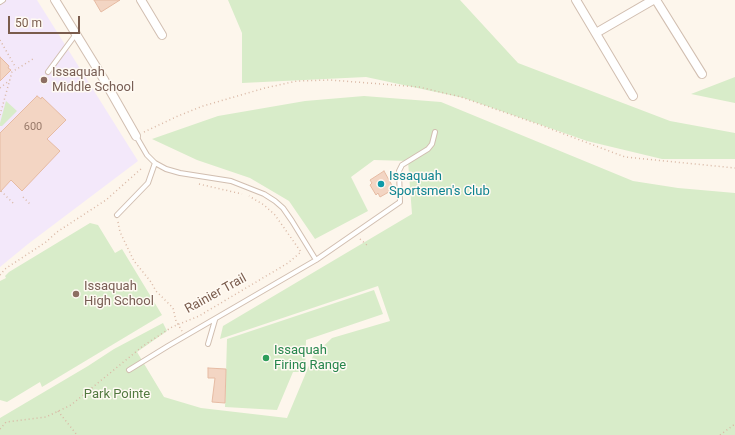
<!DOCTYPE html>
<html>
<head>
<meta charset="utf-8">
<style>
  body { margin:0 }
  #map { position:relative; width:735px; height:435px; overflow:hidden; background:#fdf6ec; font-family:Roboto,sans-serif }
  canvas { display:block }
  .scale { position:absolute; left:8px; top:16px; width:72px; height:18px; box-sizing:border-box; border:2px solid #7a5c4d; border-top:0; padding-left:5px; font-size:12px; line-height:14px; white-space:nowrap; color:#7a5c4d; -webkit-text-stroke:3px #fffaf3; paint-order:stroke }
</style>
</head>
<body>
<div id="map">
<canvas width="735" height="435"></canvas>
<div class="scale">50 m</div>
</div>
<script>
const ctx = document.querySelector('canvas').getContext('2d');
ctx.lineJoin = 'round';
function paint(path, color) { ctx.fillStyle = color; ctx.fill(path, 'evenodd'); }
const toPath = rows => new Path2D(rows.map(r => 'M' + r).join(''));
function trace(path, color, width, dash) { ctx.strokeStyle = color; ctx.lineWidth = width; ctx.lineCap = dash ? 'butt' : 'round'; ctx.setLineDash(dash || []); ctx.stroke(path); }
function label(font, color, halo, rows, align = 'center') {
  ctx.font = font + ' Roboto,sans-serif'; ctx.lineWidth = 3; ctx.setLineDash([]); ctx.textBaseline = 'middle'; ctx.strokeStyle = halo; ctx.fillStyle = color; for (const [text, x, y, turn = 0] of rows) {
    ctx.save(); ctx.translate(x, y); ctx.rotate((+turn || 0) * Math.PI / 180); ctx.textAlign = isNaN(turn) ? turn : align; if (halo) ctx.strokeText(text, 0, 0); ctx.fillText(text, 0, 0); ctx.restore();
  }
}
const education = toPath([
  [0,0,37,0,138,161,28,244,0,267]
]);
const green = toPath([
  [228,0,460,0,518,63,670,121,735,133,735,159,662,159,587,141,464,98,366,77,242,83,242,33],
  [735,77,735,103,691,94],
  [364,96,441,102,633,181,678,188,735,193,735,435,0,435,0,418,88,366,114,349,163,323,167,331,137,352,164,397,201,408,287,418,313,356,332,338,390,321,378,286,220,339,223,326,412,214,408,161,374,160,351,177,368,211,315,239,289,201,250,178,197,160,152,139,218,116,305,101],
  [6,101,17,111,2,126,0,126,0,123],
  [90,223,98,225,115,253,122,249,162,315,42,387,40,382,7,402,0,400,0,281,6,278,5,276,9,272],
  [374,290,383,314,306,340,305,372,293,372,277,410,225,407,227,339]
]);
const building = toPath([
  [94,0,120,0,101,12,94,0],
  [0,57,9,66,8,68,11,70,0,81,0,57],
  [37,96,41,99,42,97,66,120,47,139,60,151,22,191,11,180,0,192,0,133,37,96],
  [384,171,394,189,380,197,378,193,376,195,370,185,372,183,370,180,384,171],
  [208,368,226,369,225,403,212,402,215,378,208,378,208,368]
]);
const path = toPath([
  [0,40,16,68],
  [0,88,10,80],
  [0,115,12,72,33,59],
  [144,132,178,116,203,106,265,88,297,81,330,80,419,87,461,97,535,123,625,157,735,168],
  [199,184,242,194],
  [1,191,14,204],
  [23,197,30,204],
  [118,222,120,232,134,261,151,282,156,291,173,308,176,321,182,331],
  [360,239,368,246],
  [0,275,5,269,46,242,57,232,106,200,142,168],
  [58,411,77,435],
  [0,429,6,422,46,417,71,405,143,346,172,327,199,316,288,263,301,252,275,215,264,205,249,196],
  [720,435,735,424]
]);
const lane = toPath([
  [0,2,3,0],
  [48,72,76,34],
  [136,136,147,155,155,163,166,169,180,173,231,181,264,194,275,201,283,208,292,221,316,260],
  [117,215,148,183,155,163],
  [208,344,215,320],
  [129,370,168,346,316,260,400,202,399,171,402,165,428,149,432,144,435,132]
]);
const street = toPath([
  [55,0,103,78,136,136],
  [141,0,162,35],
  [576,0,633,96],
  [656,0,702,74],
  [596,33,653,0]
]);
const markers = [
  [44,80,4,"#8d6e63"],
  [381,184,4,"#0f9aa8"],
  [76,294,4,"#8d6e63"],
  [266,358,4,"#2e9e5b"]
];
const numberNames = [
  ["600",33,127]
];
const educationNames = [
  ["Issaquah",52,73],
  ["Middle School",52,88],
  ["Issaquah",84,287],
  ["High School",84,302]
];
const cultureNames = [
  ["Issaquah",389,177],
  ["Sportsmen's Club",389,192]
];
const streetNames = [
  ["Rainier Trail",216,294,-29]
];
const leisureNames = [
  ["Issaquah",274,351],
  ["Firing Range",274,366]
];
const parkNames = [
  ["Park Pointe",117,395]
];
paint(education, '#f3e8fa');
paint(green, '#d8ecc9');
paint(building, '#f3d5c3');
trace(building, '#e6bba3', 1);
trace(lane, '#d1beb0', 6);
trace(street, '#d1beb0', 10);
trace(path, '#d9b8a5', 1.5, [1, 3]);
trace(lane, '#fff', 4);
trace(street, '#fff', 8);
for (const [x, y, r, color] of markers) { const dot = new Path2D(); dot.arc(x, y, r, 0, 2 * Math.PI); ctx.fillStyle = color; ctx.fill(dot); trace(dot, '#fffaf3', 1.5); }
label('11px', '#987a6a', null, numberNames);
label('13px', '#785e54', '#fffaf3', educationNames, 'left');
label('13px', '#0d838f', '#fffaf3', cultureNames, 'left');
label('13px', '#7a5c4d', '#fffaf3', streetNames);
label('13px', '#27864d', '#fffaf3', leisureNames, 'left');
label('13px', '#537a41', '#fffaf3', parkNames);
</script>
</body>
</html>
